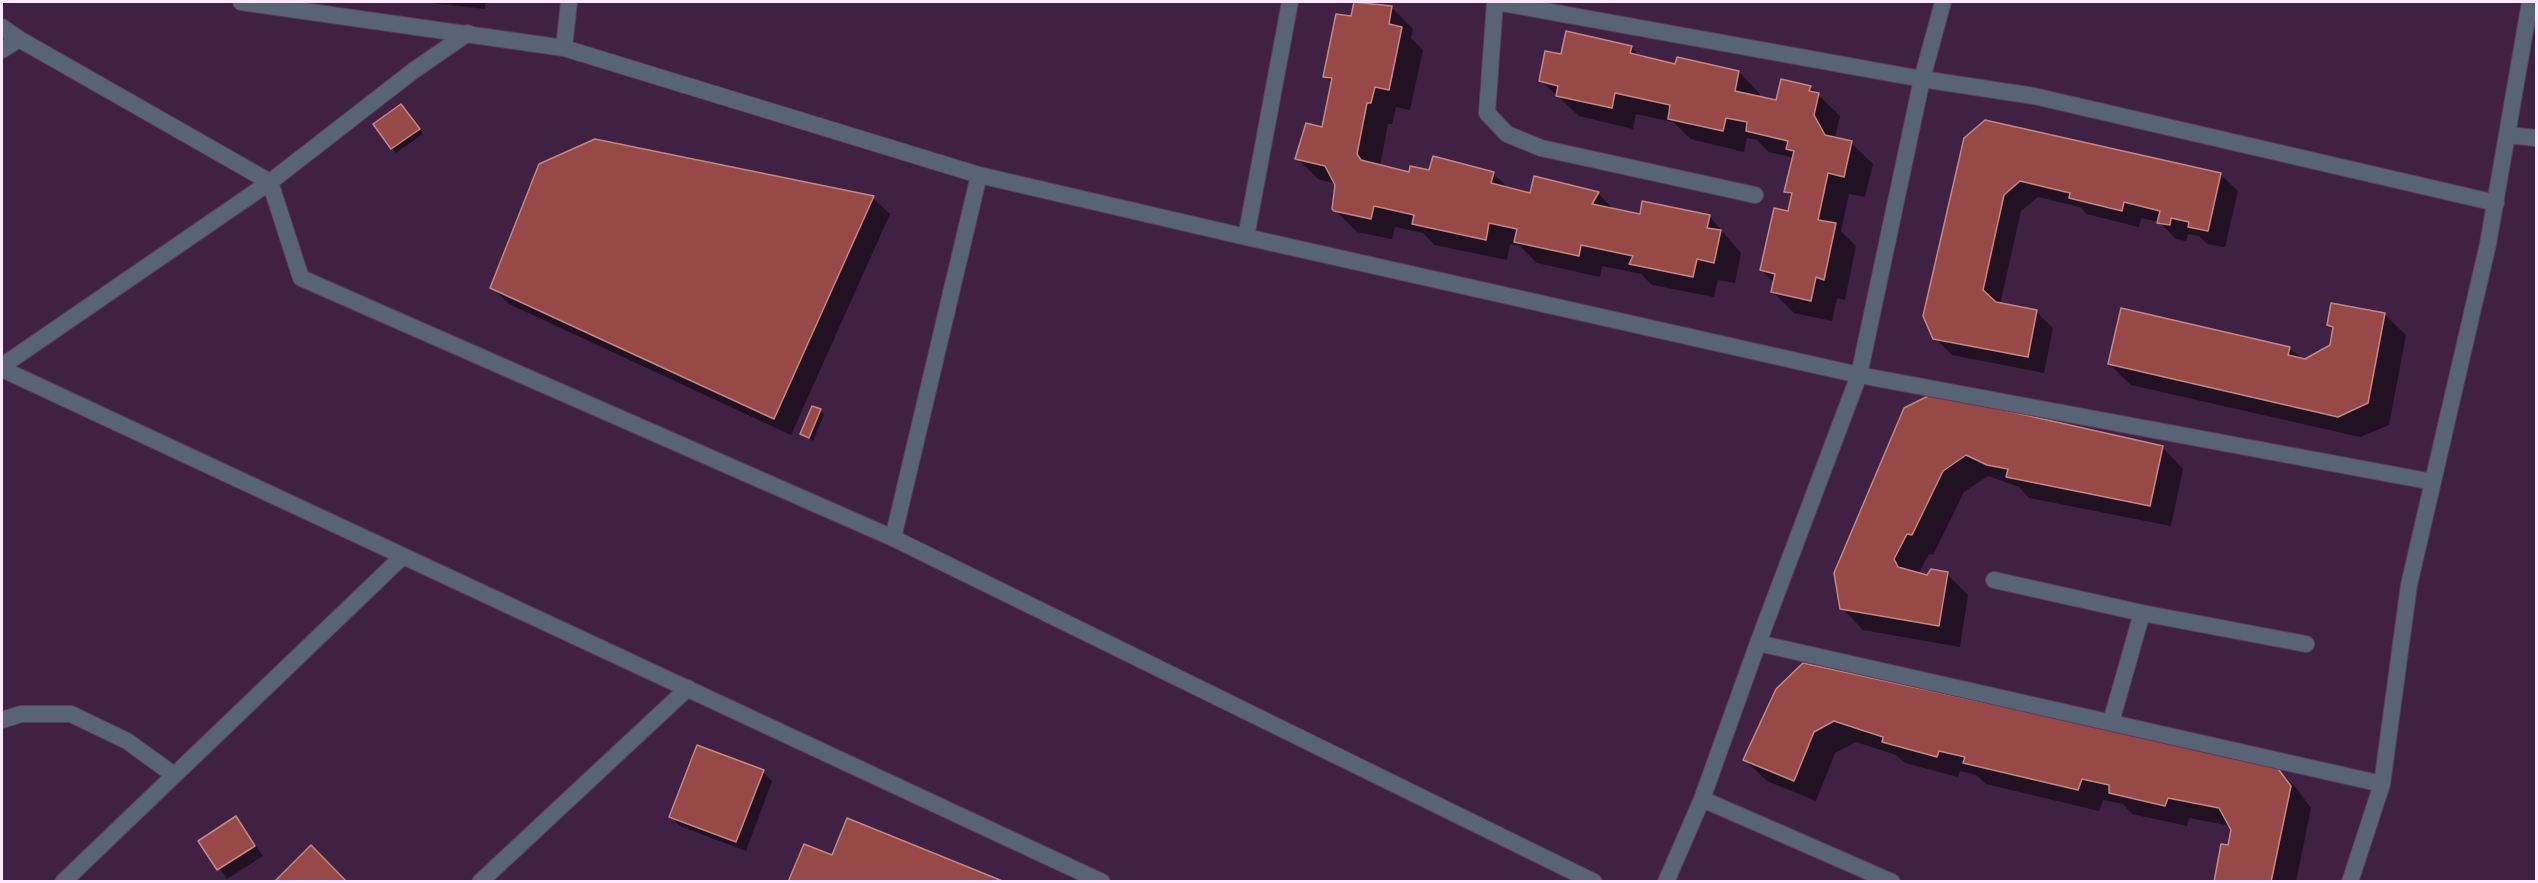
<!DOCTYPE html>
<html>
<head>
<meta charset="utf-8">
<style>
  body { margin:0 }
  #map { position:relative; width:2538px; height:883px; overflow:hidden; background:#402043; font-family:"Public Sans",sans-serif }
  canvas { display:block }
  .frame { position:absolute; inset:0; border:3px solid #fce8fe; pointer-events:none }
</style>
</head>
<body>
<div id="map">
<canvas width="2538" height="883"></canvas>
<div class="frame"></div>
</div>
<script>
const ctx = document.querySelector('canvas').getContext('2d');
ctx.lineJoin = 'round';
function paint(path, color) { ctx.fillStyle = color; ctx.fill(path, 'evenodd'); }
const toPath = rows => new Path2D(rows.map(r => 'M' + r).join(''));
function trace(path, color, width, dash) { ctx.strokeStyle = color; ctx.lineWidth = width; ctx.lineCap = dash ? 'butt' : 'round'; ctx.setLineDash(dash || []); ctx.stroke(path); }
const shadow = toPath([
  [425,2,486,2,485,9],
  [1355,2,1392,8,1413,29,1411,38,1423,50,1410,110,1396,107,1392,124,1388,124,1380,166,1410,174,1493,173,1510,190,1531,195,1598,193,1615,211,1641,216,1709,216,1741,253,1735,283,1718,280,1714,297,1652,285,1641,274,1602,266,1600,277,1537,263,1520,246,1510,244,1507,260,1435,245,1423,233,1395,227,1392,239,1357,232,1333,208,1337,184,1318,179,1297,158,1323,128,1332,84,1325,76,1352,18],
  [2536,23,2536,44,2534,39],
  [1631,47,1641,57,1677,66,1678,59,1739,72,1760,94,1759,98,1777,102,1810,87,1840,116,1835,138,1851,143,1873,164,1865,197,1849,194,1841,231,1856,246,1845,300,1837,298,1832,321,1794,313,1773,292,1774,283,1762,270,1789,213,1792,197,1786,191,1794,158,1769,152,1757,140,1747,138,1744,152,1691,139,1673,122,1636,114,1633,129,1579,116,1540,80,1562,56],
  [406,110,423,134,396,153,375,124],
  [1986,122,2221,175,2238,191,2225,247,2207,244,2199,236,2188,234,2186,241,2176,239,2159,222,2141,218,2139,227,2087,214,2080,207,2038,197,2021,211,2000,305,2036,312,2053,328,2044,373,1952,355,1935,338],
  [873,198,890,214,791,435,509,304,492,287],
  [2384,314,2406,335,2389,425,2360,437,2131,385,2109,364,2289,348,2305,361,2332,346,2334,330,2329,324],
  [1905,409,2162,447,2183,469,2171,526,2029,498,2019,487,1988,476,1964,492,1933,555,1929,554,1918,574,1928,576,1947,574,1968,595,1960,647,1863,630,1842,608],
  [820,410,824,415,813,441,802,433],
  [1777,690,2276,767,2297,789,2311,808,2296,882,2215,882,2229,846,2233,830,2231,826,2189,818,2187,826,2132,814,2123,804,2103,800,2099,811,1986,784,1976,775,1960,771,1958,777,1905,763,1896,755,1856,742,1835,753,1816,801,1767,781,1745,760],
  [763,772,772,781,746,851,680,826,671,817],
  [236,818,263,856,227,879,200,841]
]);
const building = toPath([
  [1354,2,1392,6,1389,24,1402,27,1389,90,1375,87,1371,103,1367,103,1357,154,1361,160,1409,172,1410,166,1429,170,1433,156,1494,172,1491,183,1530,193,1534,176,1599,192,1592,204,1640,214,1642,201,1710,215,1707,228,1721,230,1714,263,1697,259,1693,277,1629,264,1633,256,1581,245,1579,256,1514,242,1517,229,1489,223,1486,240,1412,224,1414,215,1374,206,1371,219,1334,211,1332,209,1335,185,1325,166,1295,159,1306,123,1322,127,1332,78,1323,77,1336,14,1351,16,1354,2],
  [1566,31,1632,46,1630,53,1675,64,1677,57,1739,71,1735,91,1776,100,1781,79,1811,86,1809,91,1819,93,1814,115,1825,135,1852,141,1844,177,1828,173,1818,220,1836,223,1824,280,1816,277,1811,301,1771,292,1775,274,1760,270,1774,208,1788,211,1792,193,1784,192,1794,151,1786,149,1788,141,1746,131,1747,122,1726,118,1723,131,1668,119,1670,105,1615,93,1612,108,1556,96,1558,86,1539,81,1545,51,1561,54,1566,31],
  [401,104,420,129,391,149,373,124,401,104],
  [1985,120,2221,173,2208,231,2188,227,2189,222,2171,218,2170,225,2157,223,2160,211,2124,202,2122,211,2069,198,2070,193,2020,181,2004,195,1983,290,1996,302,2037,310,2028,357,1933,339,1923,316,1964,138,1985,120],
  [595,139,874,196,774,419,490,288,539,164,595,139],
  [2331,303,2385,313,2368,403,2338,417,2108,364,2121,308,2290,347,2288,355,2305,359,2330,345,2333,327,2327,325,2331,303],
  [1932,394,2163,446,2150,506,2006,477,2008,469,1987,465,1966,455,1943,471,1912,535,1907,534,1894,559,1898,567,1927,575,1931,569,1948,572,1939,626,1840,609,1834,573,1904,408,1932,394],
  [812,406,821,409,809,438,800,434,812,406],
  [1803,663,2276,766,2291,786,2271,882,2214,882,2221,844,2228,845,2231,830,2219,808,2168,798,2165,806,2109,793,2109,785,2082,779,2078,790,1963,763,1965,757,1939,751,1937,757,1882,742,1883,737,1834,721,1814,732,1794,781,1743,760,1776,689,1803,663],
  [697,745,764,770,736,842,669,817,697,745],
  [236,816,255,846,217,870,198,841,236,816],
  [847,818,1005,882,788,882,804,844,832,855,847,818],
  [311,845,347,882,278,882,276,880,311,845]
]);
const service = toPath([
  [1495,2,1487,113,1507,134,1541,148,1755,195],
  [1994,580,2142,613,2111,722],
  [2142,613,2306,644]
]);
const minor = toPath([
  [241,2,564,48,979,175,1246,237,1859,375,2433,482],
  [1496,2,1922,79,2034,96,2496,203],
  [2,27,19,39,2,50],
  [19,39,270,182,301,278,893,538,1594,882],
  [564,48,569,2],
  [2508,135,2536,138],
  [1246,237,1290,2],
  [2,366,270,182,413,71,468,33],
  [2,369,1102,882],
  [893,538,979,175],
  [1758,643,2382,784],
  [2,720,21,714,71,714,127,741,174,775],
  [1702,799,1892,882],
  [63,882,403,556],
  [480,882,688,688],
  [1666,882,1702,799,1758,643,1859,375,1922,79,1943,2],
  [2350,882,2382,784,2409,585,2488,244,2530,2]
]);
paint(shadow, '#0007');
paint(building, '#964947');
trace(building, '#c38885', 1.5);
trace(service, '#5a3c5d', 18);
trace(minor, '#5a3c5d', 18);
trace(service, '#596376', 16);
trace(minor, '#596376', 16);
</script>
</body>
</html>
